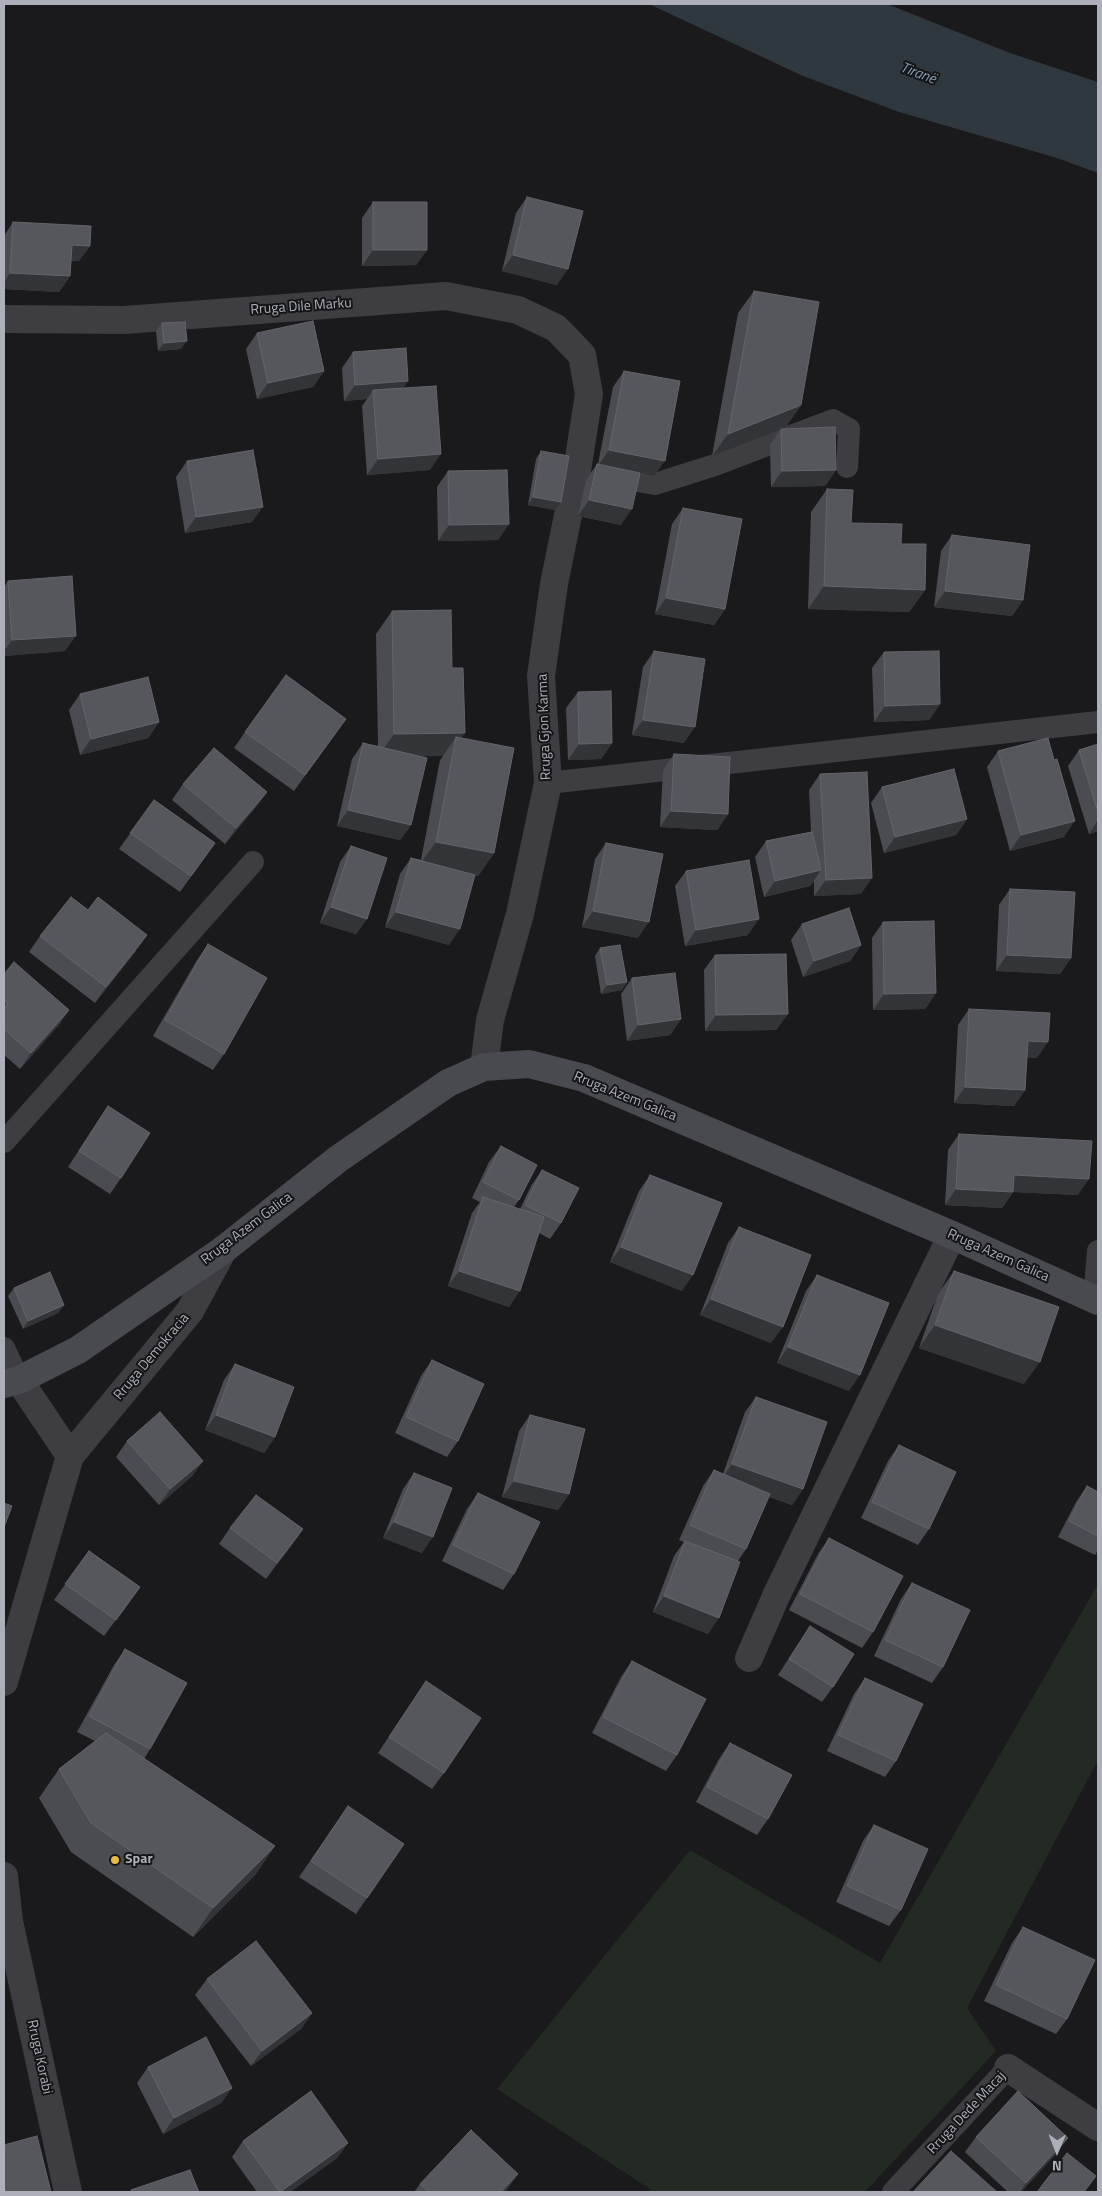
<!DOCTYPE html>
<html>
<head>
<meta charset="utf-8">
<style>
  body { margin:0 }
  #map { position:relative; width:1102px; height:2196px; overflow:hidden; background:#1a1a1c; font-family:"Titillium Web",sans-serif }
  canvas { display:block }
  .frame { position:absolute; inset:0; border:5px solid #adb0ba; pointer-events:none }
  .north { position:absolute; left:1032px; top:2126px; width:50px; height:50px; -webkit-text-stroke:4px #151517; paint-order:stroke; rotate:181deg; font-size:14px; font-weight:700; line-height:20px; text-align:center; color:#adb0ba }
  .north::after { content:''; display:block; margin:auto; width:18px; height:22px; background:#adb0ba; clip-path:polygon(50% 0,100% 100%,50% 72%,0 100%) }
</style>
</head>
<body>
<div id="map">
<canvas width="1102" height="2196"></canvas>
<div class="frame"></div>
<div class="north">N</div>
</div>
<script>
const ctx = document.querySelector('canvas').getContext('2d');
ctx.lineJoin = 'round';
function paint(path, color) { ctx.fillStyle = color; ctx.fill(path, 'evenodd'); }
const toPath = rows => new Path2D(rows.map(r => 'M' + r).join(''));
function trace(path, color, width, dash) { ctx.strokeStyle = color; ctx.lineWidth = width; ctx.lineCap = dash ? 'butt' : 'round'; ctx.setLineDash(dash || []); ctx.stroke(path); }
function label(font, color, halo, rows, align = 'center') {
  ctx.font = font + ' "Titillium Web",sans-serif'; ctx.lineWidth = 4; ctx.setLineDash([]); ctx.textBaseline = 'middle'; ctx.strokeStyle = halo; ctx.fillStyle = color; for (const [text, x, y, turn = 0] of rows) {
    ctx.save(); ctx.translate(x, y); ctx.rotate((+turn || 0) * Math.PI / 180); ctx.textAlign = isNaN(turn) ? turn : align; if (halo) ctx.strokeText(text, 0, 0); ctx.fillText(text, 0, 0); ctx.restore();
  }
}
const green = toPath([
  [1098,1584,1098,1760,967,2008,996,2051,865,2192,648,2192,650,2189,497,2089,690,1850,880,1963]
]);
const water = toPath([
  [649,4,887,4,1010,53,1098,82,1098,173,1057,158,899,112,803,76]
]);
const service = toPath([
  [607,476,655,484,715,465,833,420,849,429,847,467],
  [548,783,1098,722],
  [4,1142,253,862],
  [1094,1300,1098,1251],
  [4,1348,19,1380],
  [893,2192,1008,2068]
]);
const minor = toPath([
  [4,319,124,320,446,296,518,310,556,328,582,355,589,394,577,471,554,584,541,676,548,783,520,914,490,1020,484,1067],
  [749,1658,777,1594,952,1235],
  [1008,2068,1098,2127]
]);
const tertiary = toPath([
  [70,1456,190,1311,223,1250],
  [4,1682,70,1456,19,1380],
  [4,1876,9,1921,68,2192]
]);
const secondary = toPath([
  [4,1384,19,1380,78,1350,223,1250,338,1159,448,1083,484,1067,529,1064,584,1078,952,1235,1098,1301]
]);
const wall = toPath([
  [527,197,557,285,502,271,516,213],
  [373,202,427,250,416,265,362,266,362,218],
  [13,222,90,246,79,261,71,261,70,276,59,292,4,289,4,236],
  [754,291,801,405,785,428,783,429,836,470,825,486,771,487,770,445,780,430,712,456,738,313],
  [162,323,181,349,158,351,156,331],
  [257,333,324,371,313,387,257,399,246,349],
  [353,352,408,381,403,388,430,470,367,475,362,406,367,399,344,401,342,368],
  [624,371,654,476,639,474,621,525,578,516,586,480,597,464,598,464,613,387],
  [541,451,561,502,555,510,528,505,536,459],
  [187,461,252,522,185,533,176,477],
  [448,471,509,524,498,540,438,541,437,487],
  [827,489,851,523,925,590,909,612,808,609,811,512],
  [683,508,725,609,714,625,655,614,672,524],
  [952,535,1023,600,1012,616,934,607,941,551],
  [8,581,65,651,4,656,4,587],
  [392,611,452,668,461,738,494,853,478,876,475,875,449,945,385,927,400,874,411,858,421,860,440,760,443,756,422,756,411,825,400,840,337,826,352,759,363,743,378,746,376,634],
  [654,651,684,743,632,735,643,667],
  [884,652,940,704,929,720,874,722,872,668],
  [578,692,612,743,601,759,568,760,566,708],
  [80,694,159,722,148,738,80,755,69,710],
  [346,719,294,791,234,748,245,732],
  [1098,744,1098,831,1089,834,1068,766,1079,750],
  [998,751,1064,837,1010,851,987,767],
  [674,754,728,814,717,830,660,827,663,770],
  [820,774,861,894,814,896,814,881,810,886,764,897,755,857,766,841,811,832,809,790],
  [183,784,267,792,256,807,225,844,172,800],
  [882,787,967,819,956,835,884,853,871,803],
  [154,800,215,843,180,892,119,849],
  [606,843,638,938,582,927,595,859],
  [351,846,367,919,356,934,320,923,340,862],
  [686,871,748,935,685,946,675,886],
  [1010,889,1071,958,1060,974,996,971,999,905],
  [883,922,936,993,925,1009,873,1010,872,938],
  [802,924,861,945,850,961,803,977,791,940],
  [40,936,136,951,95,1003,29,952],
  [208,944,224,1054,213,1070,153,1036,197,960],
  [600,948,627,982,622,990,601,994,595,956],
  [715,955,788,1014,776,1030,705,1031,704,970],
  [4,974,69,1010,58,1026,20,1069,4,1055],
  [632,978,681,1019,670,1035,627,1041,621,994],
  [969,1009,1037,1058,1027,1057,1025,1090,1014,1106,954,1103,958,1025],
  [108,1106,121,1178,110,1194,68,1167],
  [959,1134,1078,1195,1013,1192,1002,1208,945,1205,948,1150],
  [501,1146,519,1200,514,1207,520,1209,531,1186,542,1170,561,1223,550,1239,539,1233,509,1307,448,1286,472,1213,480,1202,472,1198,489,1162],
  [650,1175,682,1291,610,1262,639,1191],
  [739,1227,771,1343,700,1315,728,1243],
  [954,1271,1024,1384,919,1348,938,1294],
  [817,1275,849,1391,777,1363,806,1291],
  [14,1288,64,1305,58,1313,23,1329,8,1296],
  [432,1360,458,1441,447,1457,395,1433,421,1376],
  [235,1364,275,1437,264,1453,205,1430,224,1380],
  [756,1397,803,1489,792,1505,769,1497,746,1549,738,1561,708,1634,653,1612,674,1556,684,1542,679,1540,703,1486,714,1470,723,1474,745,1412],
  [530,1415,569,1494,558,1510,502,1497,519,1431],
  [127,1441,203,1461,192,1476,159,1505,116,1457],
  [899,1445,929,1529,918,1545,861,1518,888,1461],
  [414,1473,422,1553,383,1538,403,1489],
  [1087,1486,1098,1492,1098,1550,1095,1555,1058,1537,1076,1502],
  [478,1493,514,1574,503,1590,442,1561,467,1509],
  [230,1528,303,1529,266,1579,219,1544],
  [829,1538,873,1632,862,1648,789,1610,818,1554],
  [89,1551,140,1587,104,1636,54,1600],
  [912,1583,943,1667,932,1683,874,1656,901,1599],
  [810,1626,833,1687,822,1702,778,1675],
  [125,1649,150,1749,144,1759,275,1846,255,1875,193,1937,71,1852,39,1798,59,1769,95,1741,77,1732,114,1665],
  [632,1661,677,1755,666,1771,592,1733,621,1677],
  [865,1678,896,1761,885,1777,827,1751,854,1694],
  [426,1681,444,1773,432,1789,378,1753],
  [730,1743,768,1819,757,1835,696,1802,719,1759],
  [348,1806,404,1844,356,1914,299,1877],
  [874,1825,901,1910,889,1926,836,1902,863,1841],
  [1023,1927,1067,2019,1056,2034,984,2001,1012,1943],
  [207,1979,312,2013,301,2029,251,2066,195,1995],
  [148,2067,232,2088,221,2103,163,2134,137,2083],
  [976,2137,1057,2153,1021,2192,1008,2192,965,2152],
  [243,2141,348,2143,337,2158,290,2192,257,2192,232,2157],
  [420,2184,507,2190,505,2192,414,2192]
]);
const shadedWall = toPath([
  [72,245,90,246,79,261,61,260],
  [373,250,427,250,416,265,362,266],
  [513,255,568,269,557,285,502,271],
  [10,273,70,276,59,292,4,289,4,282],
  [187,341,181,349,158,351,164,343],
  [324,371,313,387,257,399,268,383],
  [408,381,397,397,373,390,367,399,344,401,355,385],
  [801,405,785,428,712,456,728,434],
  [609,450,665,461,654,476,598,466],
  [441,454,430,470,367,475,378,459],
  [836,470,825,486,771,487,782,471],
  [533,497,561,502,555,510,528,505],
  [589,500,632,509,621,525,578,516],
  [263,507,252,522,185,533,196,517],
  [509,524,498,540,438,541,449,525],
  [824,586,925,590,909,612,808,609],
  [945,591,1023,600,1012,616,934,607],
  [666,598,725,609,714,625,655,614],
  [76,636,65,651,4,656,4,651,12,640],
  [940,704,929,720,874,722,885,706],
  [643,720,695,727,684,743,632,735],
  [159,722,148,738,80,755,91,739],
  [465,733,454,748,456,737,443,756,378,757,394,734],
  [612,743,601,759,568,760,579,744],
  [267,792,256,807,225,844,236,828],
  [348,810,411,825,400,840,337,826],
  [671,811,728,814,717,830,660,827],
  [967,819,956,835,884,853,895,837],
  [1098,820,1098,831,1089,834],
  [1075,821,1064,837,1010,851,1021,835],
  [436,842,494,853,478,876,420,864],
  [821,870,810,886,764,897,775,881],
  [872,878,861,894,814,896,826,880],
  [331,907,367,919,356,934,320,923],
  [593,911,649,922,638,938,582,927],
  [396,912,460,929,449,945,385,927],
  [759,919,748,935,685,946,696,930],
  [147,935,136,951,95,1003,106,987],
  [861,945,850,961,803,977,814,961],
  [1007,955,1071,958,1060,974,996,971],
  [627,982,622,990,601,994,607,985],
  [936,993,925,1009,873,1010,884,994],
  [69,1010,58,1026,20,1069,31,1053],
  [788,1014,776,1030,705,1031,716,1015],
  [681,1019,670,1035,627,1041,638,1025],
  [1028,1041,1048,1042,1037,1058,1016,1057],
  [965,1087,1025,1090,1014,1106,954,1103],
  [1014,1175,1089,1179,1078,1195,1013,1192,1002,1208,945,1205,956,1189],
  [621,1247,693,1275,682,1291,610,1262],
  [459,1271,520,1291,509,1307,448,1286],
  [711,1299,783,1327,771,1343,700,1315],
  [64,1305,58,1313,23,1329,28,1321],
  [935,1325,1040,1362,1024,1384,919,1348],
  [788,1347,860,1375,849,1391,777,1363],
  [216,1415,275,1437,264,1453,205,1430],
  [203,1461,192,1476,159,1505,170,1489],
  [732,1464,803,1489,792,1505,721,1480],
  [514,1481,569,1494,558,1510,502,1497],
  [394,1522,433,1537,422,1553,383,1538],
  [303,1529,292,1545,266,1579,277,1563],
  [664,1596,719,1618,708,1634,653,1612],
  [275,1846,255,1875,193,1937,213,1908],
  [312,2013,301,2029,251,2066,262,2051],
  [232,2088,221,2103,163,2134,174,2118],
  [1068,2138,1057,2153,1021,2192,1020,2192,1026,2183],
  [348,2143,337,2158,290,2192,280,2192],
  [518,2174,507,2190,505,2192,501,2192]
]);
const building = toPath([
  [527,197,583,211,568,269,513,255,527,197],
  [373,202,427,202,427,250,373,250,373,202],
  [13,222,91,226,90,246,72,245,70,276,10,273,13,222],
  [754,291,819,302,801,405,728,434,754,291],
  [313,321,324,371,268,383,257,333,313,321],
  [185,322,187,341,164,343,162,323,185,322],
  [406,348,408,381,355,385,353,352,406,348],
  [624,371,680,381,665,461,609,450,624,371],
  [436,386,441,454,378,459,373,390,436,386],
  [835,427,836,470,782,471,781,429,835,427],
  [253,450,263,507,196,517,187,461,253,450],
  [541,451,569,456,561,502,533,497,541,451],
  [597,464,640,473,632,509,589,500,597,464],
  [507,470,509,524,449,525,448,471,507,470],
  [827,489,853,490,851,523,902,524,901,544,926,544,925,590,824,586,827,489],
  [683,508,742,519,725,609,666,598,683,508],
  [952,535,1030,545,1023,600,945,591,952,535],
  [72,576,76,636,12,640,8,581,72,576],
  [451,610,452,668,463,668,465,733,394,734,392,611,451,610],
  [654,651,705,659,695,727,643,720,654,651],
  [939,651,940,704,885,706,884,652,939,651],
  [286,675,346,719,305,775,245,732,286,675],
  [148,677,159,722,91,739,80,694,148,677],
  [611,691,612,743,579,744,578,692,611,691],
  [456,737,514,748,494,853,436,842,456,737],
  [1048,738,1054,760,1057,759,1075,821,1021,835,998,751,1048,738],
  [363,743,427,758,411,825,348,810,363,743],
  [1098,744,1098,812,1079,750,1098,744],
  [214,748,267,792,236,828,183,784,214,748],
  [674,754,730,757,728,814,671,811,674,754],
  [954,769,967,819,895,837,882,787,954,769],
  [867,772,872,878,826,880,820,774,867,772],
  [154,800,215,843,191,876,130,833,154,800],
  [812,832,821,870,775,881,766,841,812,832],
  [606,843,663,854,649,922,593,911,606,843],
  [351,846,387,858,367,919,331,907,351,846],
  [411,858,475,875,460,929,396,912,411,858],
  [749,860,759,919,696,930,686,871,749,860],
  [1010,889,1075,892,1071,958,1007,955,1010,889],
  [71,897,88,910,98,897,147,935,106,987,40,936,71,897],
  [849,908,861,945,814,961,802,924,849,908],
  [934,921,936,993,884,994,883,922,934,921],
  [208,944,267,978,224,1054,165,1020,208,944],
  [620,945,627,982,607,985,600,948,620,945],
  [786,954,788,1014,716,1015,715,955,786,954],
  [14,962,69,1010,31,1053,4,1029,4,1009,8,1003,4,999,4,974,14,962],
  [675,973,681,1019,638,1025,632,978,675,973],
  [969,1009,1050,1013,1048,1042,1028,1041,1025,1090,965,1087,969,1009],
  [108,1106,150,1133,121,1178,79,1151,108,1106],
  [959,1134,1092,1141,1089,1179,1014,1175,1013,1192,956,1189,959,1134],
  [501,1146,537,1165,519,1200,483,1182,501,1146],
  [542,1170,579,1188,561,1223,525,1205,542,1170],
  [650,1175,722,1203,693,1275,621,1247,650,1175],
  [483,1197,544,1217,520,1291,459,1271,483,1197],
  [739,1227,811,1255,783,1327,711,1299,739,1227],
  [954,1271,1059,1307,1040,1362,935,1325,954,1271],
  [50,1272,64,1305,28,1321,14,1288,50,1272],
  [817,1275,889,1303,860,1375,788,1347,817,1275],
  [432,1360,484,1384,458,1441,406,1417,432,1360],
  [235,1364,294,1387,275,1437,216,1415,235,1364],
  [756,1397,827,1422,803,1489,732,1464,756,1397],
  [160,1412,203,1461,170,1489,127,1441,160,1412],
  [530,1415,585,1429,569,1494,514,1481,530,1415],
  [899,1445,956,1472,929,1529,872,1502,899,1445],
  [714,1470,770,1494,746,1549,690,1525,714,1470],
  [414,1473,452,1488,433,1537,394,1522,414,1473],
  [1087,1486,1098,1492,1098,1536,1069,1521,1087,1486],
  [478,1493,540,1522,514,1574,453,1545,478,1493],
  [256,1495,303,1529,277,1563,230,1528,256,1495],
  [4,1503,12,1506,4,1527,4,1503],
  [829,1538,903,1576,873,1632,800,1594,829,1538],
  [685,1541,740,1562,719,1618,664,1596,685,1541],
  [89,1551,140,1587,116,1620,65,1584,89,1551],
  [912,1583,970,1610,943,1667,885,1640,912,1583],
  [810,1626,854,1654,833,1687,789,1659,810,1626],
  [125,1649,187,1683,150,1749,89,1716,125,1649],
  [632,1661,706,1699,677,1755,603,1717,632,1661],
  [865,1678,923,1704,896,1761,838,1735,865,1678],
  [426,1681,481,1718,444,1773,389,1737,426,1681],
  [106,1733,275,1846,213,1908,91,1823,59,1769,106,1733],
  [730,1743,792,1775,768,1819,707,1787,730,1743],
  [348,1806,404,1844,367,1898,311,1861,348,1806],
  [874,1825,928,1849,901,1910,847,1886,874,1825],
  [1023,1927,1095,1960,1067,2019,996,1985,1023,1927],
  [256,1941,312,2013,262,2051,207,1979,256,1941],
  [206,2037,232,2088,174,2118,148,2067,206,2037],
  [311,2091,348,2143,280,2192,243,2141,311,2091],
  [1018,2091,1068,2138,1026,2183,976,2137,1018,2091],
  [471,2130,518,2174,501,2192,429,2192,420,2184,471,2130],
  [37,2136,51,2192,4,2192,4,2145,37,2136],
  [951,2151,997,2192,913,2192,951,2151],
  [1067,2153,1096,2176,1084,2192,1037,2192,1067,2153],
  [190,2170,199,2192,131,2192,131,2190,190,2170]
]);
const markers = [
  [115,1860,5,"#e7ba46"]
];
const streetNames = [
  ["Rruga Dile Marku",301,307,-4],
  ["Rruga Gjon Karma",545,727,-92],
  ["Rruga Azem Galica",625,1097,22],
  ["Rruga Azem Galica",247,1229,-37],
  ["Rruga Azem Galica",998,1256,24],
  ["Rruga Demokracia",152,1357,-50],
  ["Rruga Korabi",39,2057,78],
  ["Rruga Dede Macaj",967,2113,-47]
];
const poiNames = [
  ["Spar",125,1860]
];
const waterNames = [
  ["Tiranë",918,74,21]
];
paint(green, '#222a23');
paint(water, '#30383f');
trace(service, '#3d3d42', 22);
trace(minor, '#3d3d42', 28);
trace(tertiary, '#3d3d42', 28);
trace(secondary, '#494a50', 28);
paint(wall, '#4b4c51');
paint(shadedWall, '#333437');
paint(building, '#56575c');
trace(building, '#64656b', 1);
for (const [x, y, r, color] of markers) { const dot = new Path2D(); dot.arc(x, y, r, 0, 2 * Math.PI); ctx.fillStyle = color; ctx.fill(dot); trace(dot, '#151517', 2); }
label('14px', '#adb0ba', '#151517', streetNames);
label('bold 14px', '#adb0ba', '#151517', poiNames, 'left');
label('italic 15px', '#879cb3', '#151517', waterNames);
</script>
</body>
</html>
